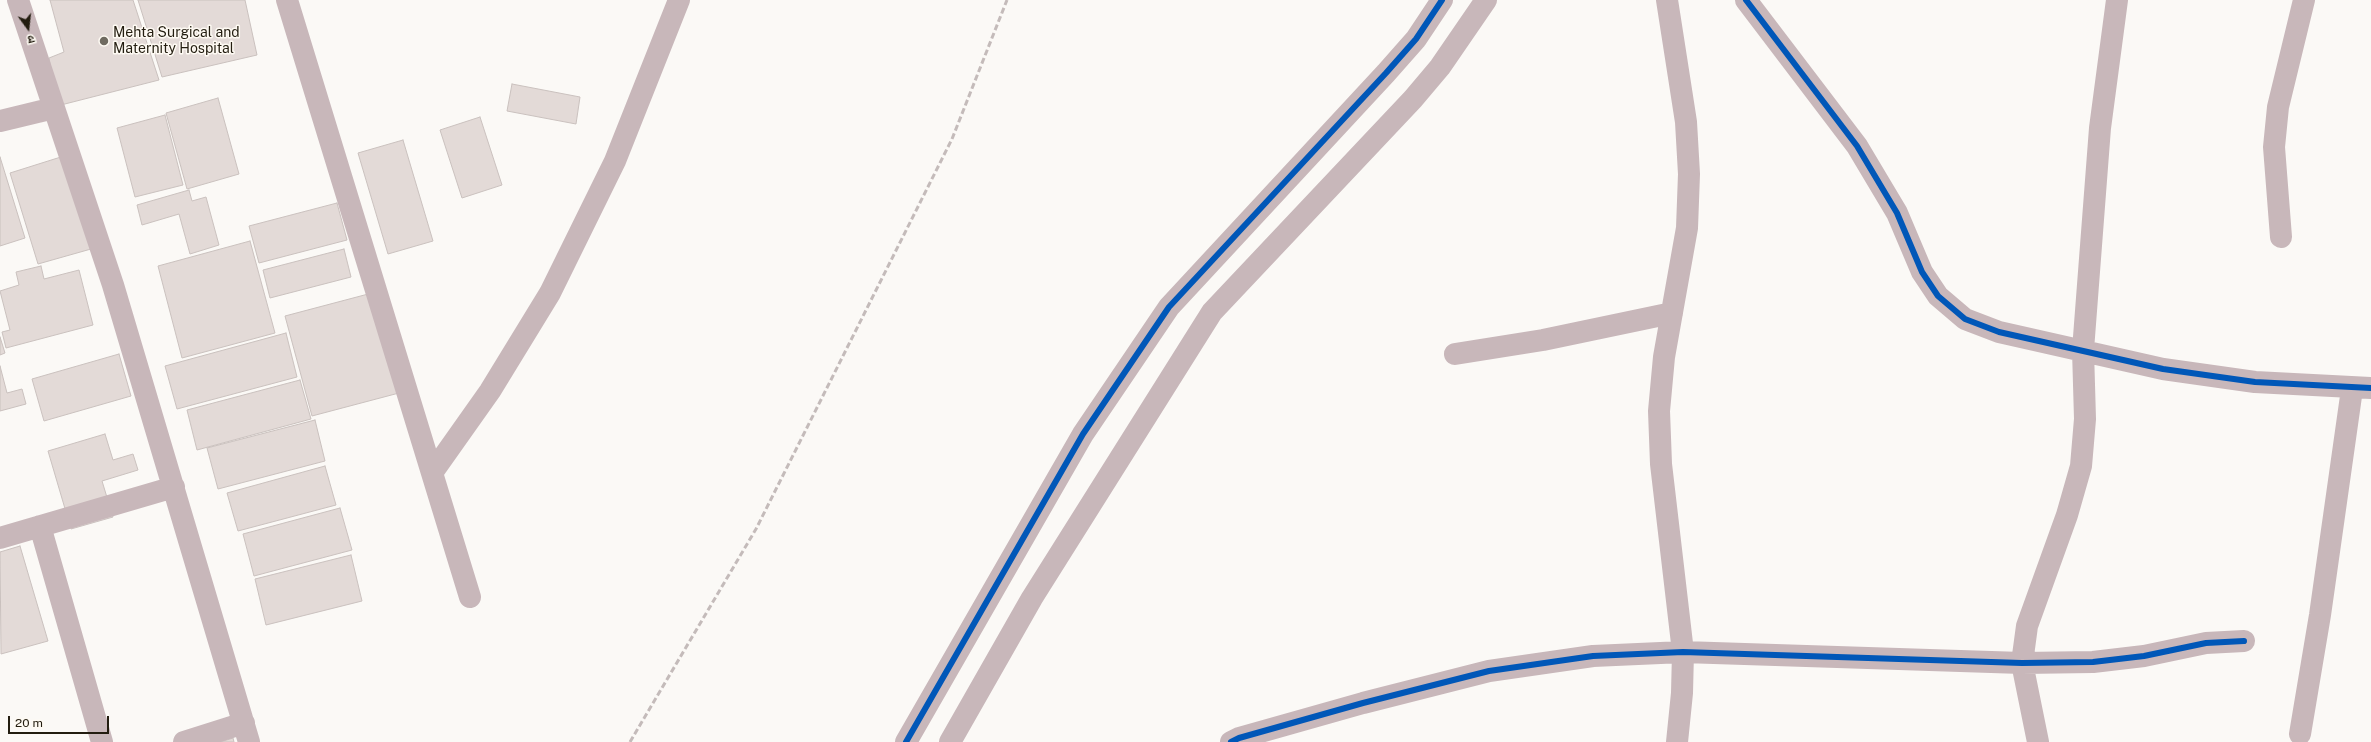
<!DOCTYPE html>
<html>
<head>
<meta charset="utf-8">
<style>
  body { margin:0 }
  #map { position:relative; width:2371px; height:742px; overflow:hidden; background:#fbf9f6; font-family:"Public Sans","Noto Sans Devanagari",sans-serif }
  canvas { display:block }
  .north { position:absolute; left:8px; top:8px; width:40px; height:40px; -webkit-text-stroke:3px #fefaf3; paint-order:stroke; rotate:165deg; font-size:11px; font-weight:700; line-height:16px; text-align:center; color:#231d10 }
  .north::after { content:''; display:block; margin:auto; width:14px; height:18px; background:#231d10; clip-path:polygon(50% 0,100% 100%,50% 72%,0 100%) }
  .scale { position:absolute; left:8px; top:716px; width:101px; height:18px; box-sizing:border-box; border:2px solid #231d10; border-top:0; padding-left:5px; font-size:12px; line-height:14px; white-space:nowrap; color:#231d10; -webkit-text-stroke:3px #fefaf3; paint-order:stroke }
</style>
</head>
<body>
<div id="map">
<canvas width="2371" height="742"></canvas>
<div class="north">उ</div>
<div class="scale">20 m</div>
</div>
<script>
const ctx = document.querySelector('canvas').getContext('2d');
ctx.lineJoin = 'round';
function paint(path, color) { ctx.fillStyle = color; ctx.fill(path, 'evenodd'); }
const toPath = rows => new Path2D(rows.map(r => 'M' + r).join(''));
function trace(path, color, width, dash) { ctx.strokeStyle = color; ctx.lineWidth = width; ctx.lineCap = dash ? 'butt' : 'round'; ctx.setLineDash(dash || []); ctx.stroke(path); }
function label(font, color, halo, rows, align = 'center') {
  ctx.font = font + ' "Public Sans",sans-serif'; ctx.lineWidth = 3; ctx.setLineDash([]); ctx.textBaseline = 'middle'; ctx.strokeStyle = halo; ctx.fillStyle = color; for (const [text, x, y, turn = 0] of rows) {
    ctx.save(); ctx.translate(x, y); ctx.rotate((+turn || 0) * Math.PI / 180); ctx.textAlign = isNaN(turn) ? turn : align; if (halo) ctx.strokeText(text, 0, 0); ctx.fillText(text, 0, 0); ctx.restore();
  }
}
const building = toPath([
  [50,0,133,0,159,80,57,106,49,58,64,52,50,0],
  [138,0,245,0,257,55,162,77,138,0],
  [512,84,580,97,576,124,507,111,512,84],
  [218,98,239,174,187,189,166,113,218,98],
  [165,115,183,185,135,197,117,128,165,115],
  [480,117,502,185,462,198,440,130,480,117],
  [403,140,433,241,388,254,358,153,403,140],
  [64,156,91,249,38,264,10,173,64,156],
  [0,157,25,238,0,246,0,157],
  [189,190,192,201,206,197,219,245,190,254,179,214,142,225,137,205,189,190],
  [337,203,347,240,259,263,249,226,337,203],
  [250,241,275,333,182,358,158,266,250,241],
  [344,249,351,277,270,298,263,270,344,249],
  [41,266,44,279,79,270,93,325,6,348,2,332,10,330,0,291,19,285,16,272,41,266],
  [372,293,399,393,312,416,285,316,372,293],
  [286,333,297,377,177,409,165,366,286,333],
  [0,337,5,353,0,355,0,337],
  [119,354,131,396,44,421,32,379,119,354],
  [0,366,7,393,22,389,26,404,0,411,0,366],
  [300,380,311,419,197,450,187,410,300,380],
  [315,420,325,461,218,489,207,448,315,420],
  [105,434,113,460,133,454,138,470,102,481,113,517,71,529,48,451,105,434],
  [325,466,336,505,238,531,227,493,325,466],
  [340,508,352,550,254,576,243,534,340,508],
  [20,546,48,641,1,654,0,552,20,546],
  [351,555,362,601,266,625,255,579,351,555],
  [233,738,234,742,220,742,233,738]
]);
const minor = toPath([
  [18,0,113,285,249,742],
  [287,0,470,597],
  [1667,0,1686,122,1689,174,1687,228,1664,357,1659,411,1661,464,1683,652,1682,693,1677,742],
  [1746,0,1857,146,1897,213,1922,272,1938,296,1965,319,1999,332,2163,369,2255,382,2371,388],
  [0,121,54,108],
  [2281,237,2274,147,2278,107,2304,0],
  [1455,354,1543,340,1672,313],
  [432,473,490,391,550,293,615,161,679,0],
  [40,526,102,742],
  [0,538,174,487],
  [2300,734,2320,615,2352,389],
  [184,742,244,723],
  [1231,742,1239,738,1363,703,1489,671,1593,656,1683,652,2022,663,2093,662,2144,656,2206,643,2244,641],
  [2038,742,2022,663,2027,626,2067,515,2081,466,2085,419,2083,350,2100,128,2117,0]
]);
const tertiary = toPath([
  [906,742,1083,434,1169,307,1386,73,1416,39,1442,0],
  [950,742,1032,598,1212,312,1413,99,1440,67,1486,0]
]);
const rail = toPath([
  [630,742,756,529,952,139,1007,0]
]);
const cycleway = toPath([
  [1746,0,1857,146,1897,213,1922,272,1938,296,1965,319,1999,332,2163,369,2255,382,2371,388],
  [906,742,1083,434,1169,307,1386,73,1416,39,1442,0],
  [1231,742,1239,738,1363,703,1489,671,1593,656,1683,652,2022,663,2093,662,2144,656,2206,643,2244,641]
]);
const markers = [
  [104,41,5,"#6f6a60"]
];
const poiNames = [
  ["Mehta Surgical and",113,33],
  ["Maternity Hospital",113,49]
];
paint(building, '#e3dad7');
trace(building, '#cac1be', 1);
trace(minor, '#c8b7ba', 22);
trace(tertiary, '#c8b7ba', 22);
trace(rail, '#c4bbba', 3, [6, 3]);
trace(cycleway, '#0057b8', 6);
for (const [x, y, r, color] of markers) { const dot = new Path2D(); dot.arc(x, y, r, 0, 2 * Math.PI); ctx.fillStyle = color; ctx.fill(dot); trace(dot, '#fefaf3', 1.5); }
label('14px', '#231d10', '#fefaf3', poiNames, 'left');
</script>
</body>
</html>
